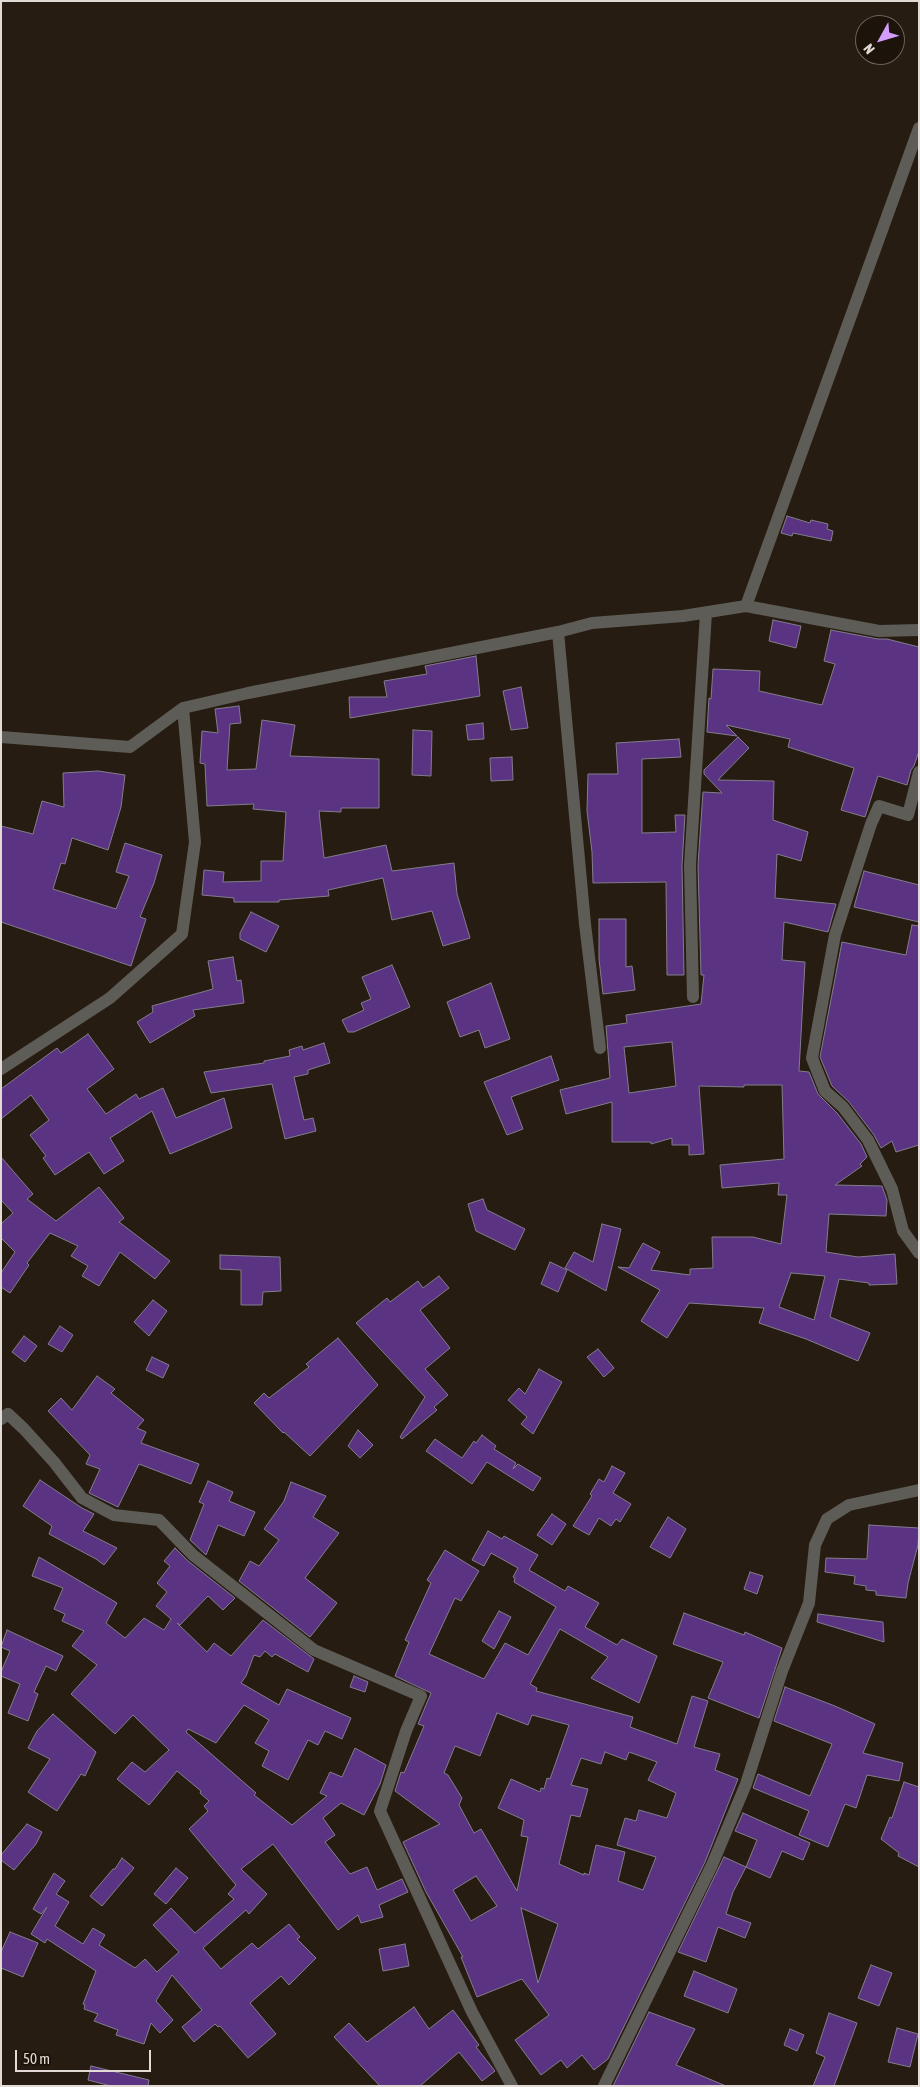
<!DOCTYPE html>
<html>
<head>
<meta charset="utf-8">
<style>
  body { margin:0 }
  #map { position:relative; width:920px; height:2087px; overflow:hidden; background:#261c12; font-family:"Asap Condensed",sans-serif }
  canvas { display:block }
  .frame { position:absolute; inset:0; border:2px solid #e2dad4; pointer-events:none }
  .north { position:absolute; left:855px; top:15px; width:50px; height:50px; box-sizing:border-box; background:#1c130a; border:1px solid #6b635b; border-radius:50%; rotate:231deg; font-size:14px; font-weight:700; line-height:20px; text-align:center; color:#e2dad4 }
  .north::after { content:''; display:block; margin:auto; width:18px; height:22px; background:#d29dfd; clip-path:polygon(50% 0,100% 100%,50% 72%,0 100%) }
  .scale { position:absolute; left:15px; top:2050px; width:136px; height:22px; box-sizing:border-box; border:2px solid #e2dad4; border-top:0; padding-left:6px; font-size:15px; line-height:18px; white-space:nowrap; color:#e2dad4; -webkit-text-stroke:4px #1c130a; paint-order:stroke }
</style>
</head>
<body>
<div id="map">
<canvas width="920" height="2087"></canvas>
<div class="frame"></div>
<div class="north">N</div>
<div class="scale">50 m</div>
</div>
<script>
const ctx = document.querySelector('canvas').getContext('2d');
ctx.lineJoin = 'round';
function paint(path, color) { ctx.fillStyle = color; ctx.fill(path, 'evenodd'); }
const toPath = rows => new Path2D(rows.map(r => 'M' + r).join(''));
function trace(path, color, width, dash) { ctx.strokeStyle = color; ctx.lineWidth = width; ctx.lineCap = dash ? 'butt' : 'round'; ctx.setLineDash(dash || []); ctx.stroke(path); }
const building = toPath([
  [787,516,810,523,811,520,828,524,827,529,833,531,831,541,793,533,792,536,781,533,787,516],
  [773,620,801,626,796,648,769,641,773,620],
  [831,630,878,639,887,639,919,647,919,751,914,766,911,770,907,785,878,776,865,817,841,810,854,768,788,747,790,739,726,725,737,736,707,732,709,698,711,699,713,669,760,671,759,691,822,705,835,664,824,661,831,630],
  [476,656,480,696,350,718,349,697,387,697,384,681,427,674,425,666,476,656],
  [521,687,528,728,511,730,503,691,521,687],
  [239,706,241,723,230,724,227,770,256,769,262,720,295,725,290,756,379,759,379,808,341,808,341,812,319,811,324,858,386,845,392,871,454,863,457,894,470,938,443,946,432,911,392,920,383,878,328,890,329,896,279,900,279,902,234,902,234,898,202,895,204,870,224,872,223,882,261,881,261,861,283,861,286,812,253,809,254,804,207,806,205,764,200,763,202,731,218,733,215,709,239,706],
  [483,723,484,739,468,740,466,725,483,723],
  [413,730,432,731,431,776,412,775,413,730],
  [738,737,749,748,718,780,774,781,773,820,808,832,801,861,777,854,775,898,836,904,828,932,784,922,782,960,805,962,799,1071,809,1072,818,1094,837,1113,861,1144,867,1157,860,1164,862,1166,835,1185,882,1186,887,1200,886,1216,829,1214,826,1252,858,1257,895,1254,897,1284,869,1285,869,1283,839,1279,830,1317,870,1333,858,1361,806,1339,759,1323,764,1308,689,1303,667,1338,641,1321,660,1290,618,1267,629,1268,643,1243,660,1252,651,1270,690,1275,690,1269,713,1268,712,1237,753,1237,781,1244,787,1195,778,1195,779,1183,722,1188,720,1165,784,1159,782,1085,744,1085,744,1087,699,1086,704,1154,689,1155,689,1145,672,1145,672,1138,651,1144,651,1142,612,1142,612,1102,566,1114,560,1090,610,1078,606,1026,627,1023,626,1015,701,1004,704,975,701,975,698,865,703,792,722,793,704,774,704,770,738,737],
  [672,1042,676,1086,629,1093,624,1047,672,1042],
  [791,1273,825,1276,814,1320,779,1307,791,1273],
  [679,739,681,757,642,759,642,833,676,832,675,815,685,815,682,865,684,975,667,975,666,882,593,883,592,852,587,811,588,774,618,774,616,743,679,739],
  [512,757,513,780,491,781,490,758,512,757],
  [98,771,125,775,121,807,108,850,72,838,65,864,61,863,53,889,116,909,129,876,116,872,125,843,162,855,154,883,140,917,146,919,131,966,1,922,1,826,33,834,42,801,64,807,63,773,98,771],
  [864,871,919,885,919,922,854,907,864,871],
  [251,912,279,926,266,952,240,939,240,933,251,912],
  [599,919,626,919,626,967,632,966,635,990,603,994,599,959,599,919],
  [912,925,919,926,919,1145,896,1152,892,1141,881,1148,874,1135,849,1102,832,1086,820,1057,842,942,906,955,912,925],
  [233,957,237,981,241,980,244,1003,193,1010,195,1016,150,1043,137,1022,153,1012,152,1006,213,989,208,961,233,957],
  [392,965,410,1007,354,1032,348,1032,342,1020,364,1010,361,1003,371,999,362,977,392,965],
  [491,983,510,1039,485,1048,479,1030,460,1037,447,1002,491,983],
  [88,1034,114,1069,87,1089,106,1114,136,1094,139,1099,163,1088,176,1118,224,1098,232,1128,170,1154,152,1111,110,1138,124,1161,104,1174,89,1152,55,1175,43,1158,46,1156,30,1135,49,1120,31,1095,1,1119,1,1089,57,1048,61,1053,88,1034],
  [324,1043,330,1063,308,1070,308,1074,294,1077,304,1120,313,1118,316,1131,285,1139,272,1084,211,1093,204,1072,264,1063,264,1061,290,1056,289,1050,302,1046,303,1050,324,1043],
  [551,1056,559,1080,511,1097,523,1129,507,1135,484,1082,551,1056],
  [1,1157,33,1194,27,1199,56,1221,99,1187,124,1218,119,1222,170,1261,155,1279,120,1252,99,1286,82,1276,88,1266,71,1256,78,1246,50,1233,27,1263,29,1265,10,1293,1,1287,1,1273,15,1252,1,1238,1,1224,13,1213,1,1200,1,1157],
  [483,1199,487,1210,525,1229,515,1250,476,1231,468,1204,483,1199],
  [602,1224,621,1229,606,1291,565,1268,574,1252,593,1262,602,1224],
  [220,1255,280,1257,281,1291,263,1292,262,1305,241,1305,241,1270,220,1269,220,1255],
  [550,1262,567,1270,558,1292,541,1284,550,1262],
  [439,1276,449,1288,420,1310,450,1348,425,1369,448,1395,434,1407,437,1410,402,1439,400,1437,425,1397,356,1323,387,1298,390,1302,418,1281,423,1288,439,1276],
  [153,1300,167,1311,149,1336,134,1322,153,1300],
  [60,1326,73,1335,62,1352,48,1344,60,1326],
  [24,1336,37,1346,25,1362,12,1352,24,1336],
  [338,1338,378,1385,310,1456,284,1432,283,1433,254,1403,264,1393,269,1398,309,1367,306,1364,338,1338],
  [598,1349,614,1368,604,1377,587,1357,598,1349],
  [152,1357,169,1365,163,1378,146,1370,152,1357],
  [539,1369,562,1382,533,1434,521,1424,527,1417,508,1400,519,1388,525,1394,539,1369],
  [97,1376,115,1389,111,1393,144,1420,137,1428,146,1432,141,1443,199,1464,191,1484,139,1464,118,1507,89,1493,100,1469,86,1464,90,1455,48,1411,61,1398,72,1410,97,1376],
  [358,1430,373,1445,360,1458,348,1446,358,1430],
  [482,1435,496,1446,494,1449,516,1463,513,1469,518,1464,541,1478,533,1491,487,1462,472,1484,426,1451,435,1439,462,1458,474,1441,476,1443,482,1435],
  [612,1466,625,1473,613,1493,631,1504,620,1522,616,1519,611,1526,599,1518,589,1535,573,1526,592,1496,590,1494,599,1479,604,1482,612,1466],
  [40,1480,82,1508,94,1514,83,1531,117,1548,104,1565,96,1559,49,1534,52,1526,23,1506,40,1480],
  [208,1481,233,1492,229,1501,255,1512,244,1536,218,1525,206,1555,190,1540,204,1504,199,1502,208,1481],
  [291,1482,326,1496,313,1517,339,1533,305,1578,337,1603,310,1637,239,1581,250,1561,259,1566,279,1540,264,1529,284,1501,291,1482],
  [552,1514,566,1524,552,1545,537,1535,552,1514],
  [668,1517,686,1529,670,1558,650,1547,668,1517],
  [869,1525,919,1528,918,1545,908,1583,906,1598,876,1595,876,1591,866,1590,866,1586,854,1584,855,1576,825,1572,826,1558,867,1559,869,1525],
  [488,1531,502,1539,504,1536,538,1555,529,1570,565,1591,568,1586,599,1603,585,1627,617,1645,622,1639,657,1656,639,1703,591,1678,608,1657,560,1629,530,1684,537,1688,536,1691,633,1717,630,1727,677,1744,692,1696,708,1701,694,1747,720,1754,715,1770,738,1779,705,1862,608,2059,594,2070,582,2055,567,2068,561,2060,541,2075,515,2040,549,2015,522,1979,477,1997,461,1957,463,1957,426,1892,403,1842,440,1824,395,1791,401,1772,404,1773,424,1726,418,1724,431,1693,395,1676,409,1642,405,1640,431,1583,427,1580,445,1550,479,1571,461,1601,455,1598,429,1654,484,1679,505,1643,528,1655,556,1607,514,1582,515,1578,513,1577,518,1568,491,1553,484,1566,472,1560,488,1531],
  [497,1713,528,1725,532,1715,569,1725,550,1779,547,1778,544,1789,541,1788,540,1792,511,1779,498,1808,524,1820,521,1836,528,1837,517,1891,481,1829,474,1833,459,1805,462,1798,448,1775,444,1773,455,1746,480,1756,497,1713],
  [605,1752,626,1760,629,1752,657,1762,648,1780,676,1793,667,1818,639,1810,636,1821,625,1818,617,1845,656,1857,643,1890,618,1881,625,1852,596,1845,589,1875,584,1873,584,1875,559,1864,571,1815,580,1817,588,1789,571,1785,581,1758,601,1764,605,1752],
  [476,1876,497,1906,471,1921,453,1890,476,1876],
  [521,1908,558,1924,538,1983,521,1908],
  [175,1548,188,1561,235,1598,223,1610,208,1596,180,1625,177,1623,207,1652,214,1643,231,1656,263,1620,314,1659,308,1672,275,1654,272,1657,265,1651,260,1657,254,1655,246,1676,241,1683,279,1705,287,1689,351,1718,342,1739,325,1731,318,1745,308,1740,288,1780,262,1766,269,1751,255,1743,269,1720,244,1705,216,1743,188,1729,186,1732,256,1793,254,1795,292,1825,327,1796,320,1793,330,1772,342,1777,355,1748,386,1765,380,1784,364,1815,341,1803,323,1818,335,1835,325,1842,350,1874,367,1867,377,1890,402,1879,408,1892,379,1905,383,1917,361,1923,358,1915,338,1930,273,1844,241,1869,267,1894,249,1914,246,1910,203,1948,221,1969,252,1943,258,1949,289,1924,300,1937,297,1939,316,1958,289,1985,281,1976,250,2003,276,2034,248,2058,220,2026,218,2027,215,2024,194,2042,182,2027,202,2010,172,1975,156,2001,173,2020,160,2033,151,2023,144,2044,116,2035,118,2030,94,2021,98,2014,84,2009,85,2005,83,2004,96,1971,47,1939,45,1943,31,1934,47,1907,41,1914,33,1909,54,1873,65,1881,56,1894,69,1902,55,1926,83,1944,93,1928,105,1935,99,1945,135,1968,145,1959,157,1972,179,1952,153,1925,171,1908,195,1933,234,1899,228,1894,236,1885,189,1829,208,1811,204,1806,209,1801,200,1793,201,1791,177,1771,149,1805,117,1779,132,1762,145,1772,169,1750,133,1715,115,1734,71,1694,97,1665,72,1646,84,1631,62,1621,65,1614,54,1609,63,1588,32,1576,39,1557,117,1603,106,1623,125,1638,144,1618,164,1630,171,1619,156,1606,167,1592,157,1583,170,1566,164,1561,175,1548],
  [750,1572,763,1576,757,1594,744,1589,750,1572],
  [499,1611,511,1617,494,1649,482,1641,499,1611],
  [684,1613,744,1635,745,1632,782,1648,759,1718,708,1698,723,1662,673,1644,684,1613],
  [818,1614,883,1622,884,1642,817,1622,818,1614],
  [7,1630,63,1656,56,1671,46,1666,34,1692,38,1694,28,1721,8,1713,20,1684,1,1676,1,1672,10,1651,1,1647,7,1630],
  [354,1676,368,1682,365,1692,350,1687,354,1676],
  [785,1687,835,1706,875,1724,863,1753,903,1763,899,1781,867,1775,856,1808,845,1804,828,1847,799,1835,809,1811,753,1788,758,1774,810,1796,832,1744,774,1721,785,1687],
  [53,1714,96,1752,85,1776,81,1774,57,1811,28,1792,50,1759,28,1748,37,1731,53,1714],
  [904,1782,919,1787,919,1867,898,1856,899,1853,881,1839,890,1817,892,1818,904,1782],
  [743,1813,810,1843,803,1860,782,1851,770,1878,746,1867,757,1840,735,1831,743,1813],
  [27,1824,42,1832,36,1844,14,1870,1,1860,1,1855,27,1824],
  [724,1857,746,1867,733,1892,726,1914,751,1923,745,1938,718,1927,706,1962,678,1952,724,1857],
  [122,1858,134,1868,102,1906,90,1896,113,1869,115,1869,122,1858],
  [176,1868,188,1878,166,1904,154,1894,176,1868],
  [10,1932,38,1943,23,1977,1,1968,1,1952,10,1932],
  [405,1944,409,1966,383,1971,379,1949,405,1944],
  [871,1965,892,1973,879,2006,858,1998,871,1965],
  [694,1971,737,1989,728,2013,684,1996,694,1971],
  [414,2007,429,2029,453,2010,479,2045,476,2047,495,2071,482,2081,459,2052,420,2086,380,2086,334,2037,349,2023,367,2042,414,2007],
  [649,2012,695,2029,676,2065,726,2086,613,2086,649,2012],
  [829,2013,857,2023,834,2086,813,2086,825,2057,816,2053,829,2013],
  [897,2028,918,2034,910,2067,888,2062,897,2028],
  [790,2029,804,2035,797,2051,784,2045,790,2029],
  [91,2066,149,2080,148,2086,111,2086,88,2080,91,2066]
]);
const minor = toPath([
  [746,606,919,128],
  [558,632,585,924,600,1048],
  [1,737,130,747,183,708,248,693,558,632,592,623,683,616,746,606,879,631,919,630],
  [919,772,908,815,879,806,871,824,835,935,812,1058,825,1091,843,1107,868,1140,892,1189,903,1231,919,1253],
  [693,997,690,865,706,613],
  [1,1069,110,998,182,934,195,842,183,708],
  [1,1419,8,1414,24,1429,54,1462,82,1498,114,1515,159,1520,193,1555,314,1650,421,1696,406,1731,380,1811,472,2012,512,2086],
  [604,2086,712,1865,746,1784,782,1671,809,1603,815,1545,827,1519,849,1505,919,1490]
]);
paint(building, '#5a3482');
trace(building, '#837d8c', 1);
trace(minor, '#5e5c56', 12);
</script>
</body>
</html>
